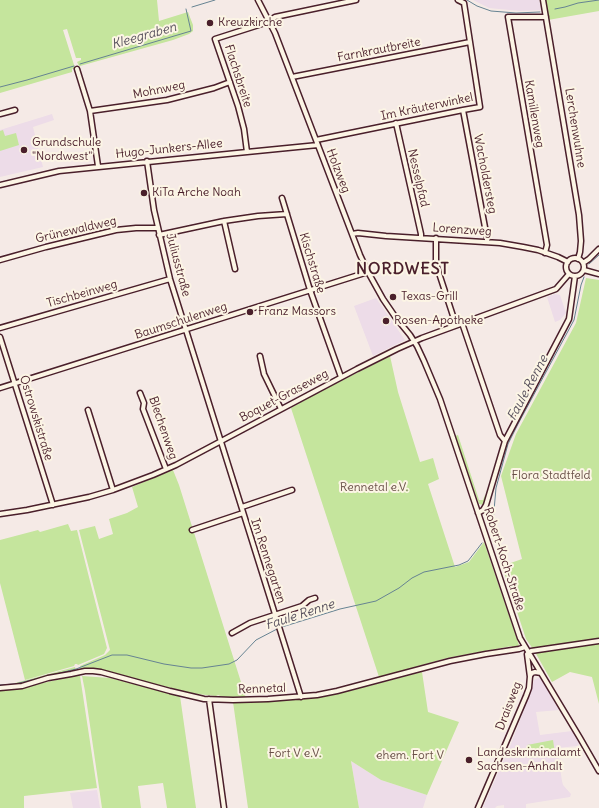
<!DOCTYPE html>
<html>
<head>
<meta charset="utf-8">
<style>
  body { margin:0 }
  canvas { display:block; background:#f5eae6 }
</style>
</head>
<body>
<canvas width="599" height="808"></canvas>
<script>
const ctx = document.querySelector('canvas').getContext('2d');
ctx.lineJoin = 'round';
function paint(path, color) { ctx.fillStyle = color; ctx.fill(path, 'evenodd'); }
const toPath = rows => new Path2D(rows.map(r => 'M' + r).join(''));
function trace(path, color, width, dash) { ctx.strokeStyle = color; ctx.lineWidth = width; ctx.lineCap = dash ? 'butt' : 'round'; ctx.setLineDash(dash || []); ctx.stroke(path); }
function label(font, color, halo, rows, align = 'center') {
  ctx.font = font + ' Delius,sans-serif'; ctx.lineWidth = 4; ctx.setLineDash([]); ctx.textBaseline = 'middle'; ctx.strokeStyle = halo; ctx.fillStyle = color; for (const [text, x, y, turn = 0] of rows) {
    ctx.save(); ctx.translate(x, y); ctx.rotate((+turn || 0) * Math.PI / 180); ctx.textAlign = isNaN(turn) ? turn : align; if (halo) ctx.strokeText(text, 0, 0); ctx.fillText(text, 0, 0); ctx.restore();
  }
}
const built = toPath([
  [473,0,539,0,542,10,520,11,489,8],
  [52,114,54,120,33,127,43,167,0,177,0,130],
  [555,294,560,295,566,313,560,320,555,322,547,297],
  [376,298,405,340,373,356,354,306],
  [540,677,559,710,536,712,540,735,572,731,579,744,577,746,557,748,562,781,563,785,571,794,570,797,526,804,526,808,504,808,504,805,497,806,495,808,487,808,483,807,511,744,531,691,534,680],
  [351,761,381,780,427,795,423,808,359,808],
  [97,790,100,808,73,808,70,793]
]);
const green = toPath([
  [0,0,157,0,159,21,188,12,193,25,193,31,189,34,173,40,80,66,79,66,77,62,81,60,81,58,76,58,67,29,63,30,75,68,72,69,72,72,0,93],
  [545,0,599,0,599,11,548,20],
  [3,130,5,136,16,133,19,145,0,151,0,131],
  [586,278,599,280,599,640,533,649,526,639,502,566,522,559,501,476,516,434,576,323],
  [390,356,398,392,420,462,433,458,439,479,428,484,455,567,469,562,484,542,519,645,513,648,512,646,447,658,379,677,291,408,312,396],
  [458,435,479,500,483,500,485,495,486,498,483,505,479,504,455,436],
  [173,470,179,485,246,698,223,697,218,695,216,696,197,694,175,690,171,688,104,671,91,669,81,670,80,666,105,655,110,650,79,530,95,526,99,539,113,534,109,519,127,513,138,507,132,487],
  [68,524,71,531,77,530,107,648,104,654,78,665,77,664,75,664,74,666,25,680,0,583,0,540,38,530,40,532],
  [599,643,599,704,592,677,570,672,552,682,535,652],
  [75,667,76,671,15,685,15,683],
  [422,672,428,712,459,722,427,795,381,780,351,761,359,808,248,808,233,702,269,702,313,697,350,691],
  [79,675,80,676,97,788,24,796,24,808,0,808,0,691,19,688,21,689,25,688,25,687],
  [82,676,110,678,180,696,196,808,167,808,163,783,138,786,141,808,102,808,85,691],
  [553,740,555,753,529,758,527,745]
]);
const stream = toPath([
  [467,0,477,6,491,11,516,13,540,12],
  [192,7,215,0],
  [555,9,565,7,578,3,599,0],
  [80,64,191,31,186,9],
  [0,87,27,80,74,66],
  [589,264,599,255],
  [492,533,496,488,508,444,518,424,574,320,581,285,584,277],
  [282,627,340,609,376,601,399,588,412,578,424,572,459,565,468,561,482,543],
  [0,685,15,684,76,669,112,655,127,655,164,664,191,668,202,668,229,664,237,660,256,640,279,628]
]);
const minor = toPath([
  [258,0,275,33,360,255,368,272,383,299,396,318,410,335,417,346,424,361,440,399,520,638,580,738,599,771],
  [543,0,579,215,581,241,580,252,578,259],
  [77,69,90,111,98,166],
  [292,77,470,42],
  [463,110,487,238,487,242],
  [90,111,167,100,214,88,230,82],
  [0,114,15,110],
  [396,123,421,234,421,237],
  [316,140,463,110,480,107,464,3,458,0],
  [247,152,244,129,238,106,215,39,265,23,275,17,356,0],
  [147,161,154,210,170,279,301,697],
  [0,185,59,171,247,152,318,145],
  [282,198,310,290,341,377],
  [224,221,235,269],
  [352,234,358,233,386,236,500,243,523,247,538,250,558,257,568,262],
  [159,235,224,221,258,216,287,214],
  [436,238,436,264,456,325],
  [545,253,547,245,508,17,546,17],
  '566 267a9 9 0 1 1 18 0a9 9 0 1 1-18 0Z',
  [0,260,46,247,116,230,136,228,158,228],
  [583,263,589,259,599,249],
  [584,270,599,274],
  [462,323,500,435,505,441],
  [0,328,170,279],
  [0,337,53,505],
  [260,356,264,374,281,409],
  [0,388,368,272],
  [140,393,144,403,143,409,166,469],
  [88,410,113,490],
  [242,507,292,490],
  [478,513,483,510,486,505,505,441,569,319,575,276],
  [0,514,27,510,89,497,113,490,153,475,176,465,357,369,397,349,422,338,556,289,569,274],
  [192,530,243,513],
  [232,633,250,623,302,606,309,600,315,598],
  [530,677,527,654,531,651,599,641],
  [0,688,22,686,48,678,71,674,85,671,93,671,101,672,170,691,204,699,233,700,268,699,317,695,337,691,450,661,486,654,519,649,525,647],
  [209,699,224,808],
  [478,808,526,696,529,688,530,676,532,673,535,672,541,673]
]);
const markers = [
  [210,23,4,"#4a1f2b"],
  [24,150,4,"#4a1f2b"],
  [144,193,4,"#4a1f2b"],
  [393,297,4,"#4a1f2b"],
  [250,312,4,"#4a1f2b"],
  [386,321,4,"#4a1f2b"],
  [469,760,4,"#4a1f2b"]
];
const poiNames = [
  ["Kreuzkirche",218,23],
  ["Grundschule",32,143],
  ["\"Nordwest\"",32,157],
  ["KiTa Arche Noah",152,193],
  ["Texas-Grill",401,297],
  ["Franz Massors",258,312],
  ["Rosen-Apotheke",394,321],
  ["Landeskriminalamt",477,753],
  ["Sachsen-Anhalt",477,767]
];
const streetNames = [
  ["Farnkrautbreite",379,50,-11],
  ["Flachsbreite",238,76,72],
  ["Mohnweg",159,90,-11],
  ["Im Kräuterwinkel",427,107,-12],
  ["Kamillenweg",534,114,80],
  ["Lerchenwuhne",575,128,81],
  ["Hugo-Junkers-Allee",169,149,-6],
  ["Holzweg",338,171,69],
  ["Wacholdersteg",485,174,79],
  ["Nesselpfad",418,178,77],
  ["Grünewaldweg",76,230,-13],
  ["Lorenzweg",462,230,4],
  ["Kischstraße",312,263,73],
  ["Juliusstraße",178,265,75],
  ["Tischbeinweg",82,294,-16],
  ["Baumschulenweg",181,321,-18],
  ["Boquet-Graseweg",284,396,-28],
  ["Ostrowskistraße",36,418,73],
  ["Blechenweg",163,428,71],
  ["Robert-Koch-Straße",504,559,72],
  ["Im Rennegarten",268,561,72],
  ["Rennetal",262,689,-2],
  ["Draisweg",509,706,-69]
];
const parkNames = [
  ["Flora Stadtfeld",551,476],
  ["Rennetal e.V.",374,488],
  ["Fort V e.V.",295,754],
  ["ehem. Fort V",410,756]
];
const waterNames = [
  ["Kleegraben",144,36,-16],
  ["Faule Renne",528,388,-62],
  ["Faule Renne",300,615,-18]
];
const districtNames = [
  ["NORDWEST",403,269]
];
paint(built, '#eddce8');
paint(green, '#c5e59d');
trace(stream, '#668392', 1);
trace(minor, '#4a1f2b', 7);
trace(minor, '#fcf5e5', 4);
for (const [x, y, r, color] of markers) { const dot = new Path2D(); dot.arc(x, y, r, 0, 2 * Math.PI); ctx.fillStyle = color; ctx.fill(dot); trace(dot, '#fcf5e5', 1.5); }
label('12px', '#4a1f2b', '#fcf5e5', poiNames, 'left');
label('12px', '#4a1f2b', '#fcf5e5', streetNames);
label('12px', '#695048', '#fcf5e5', parkNames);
label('italic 13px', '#58515e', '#fcf5e5', waterNames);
ctx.letterSpacing = '1px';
label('bold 16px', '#4a1f2b', '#fcf5e5', districtNames);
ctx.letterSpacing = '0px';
</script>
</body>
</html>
